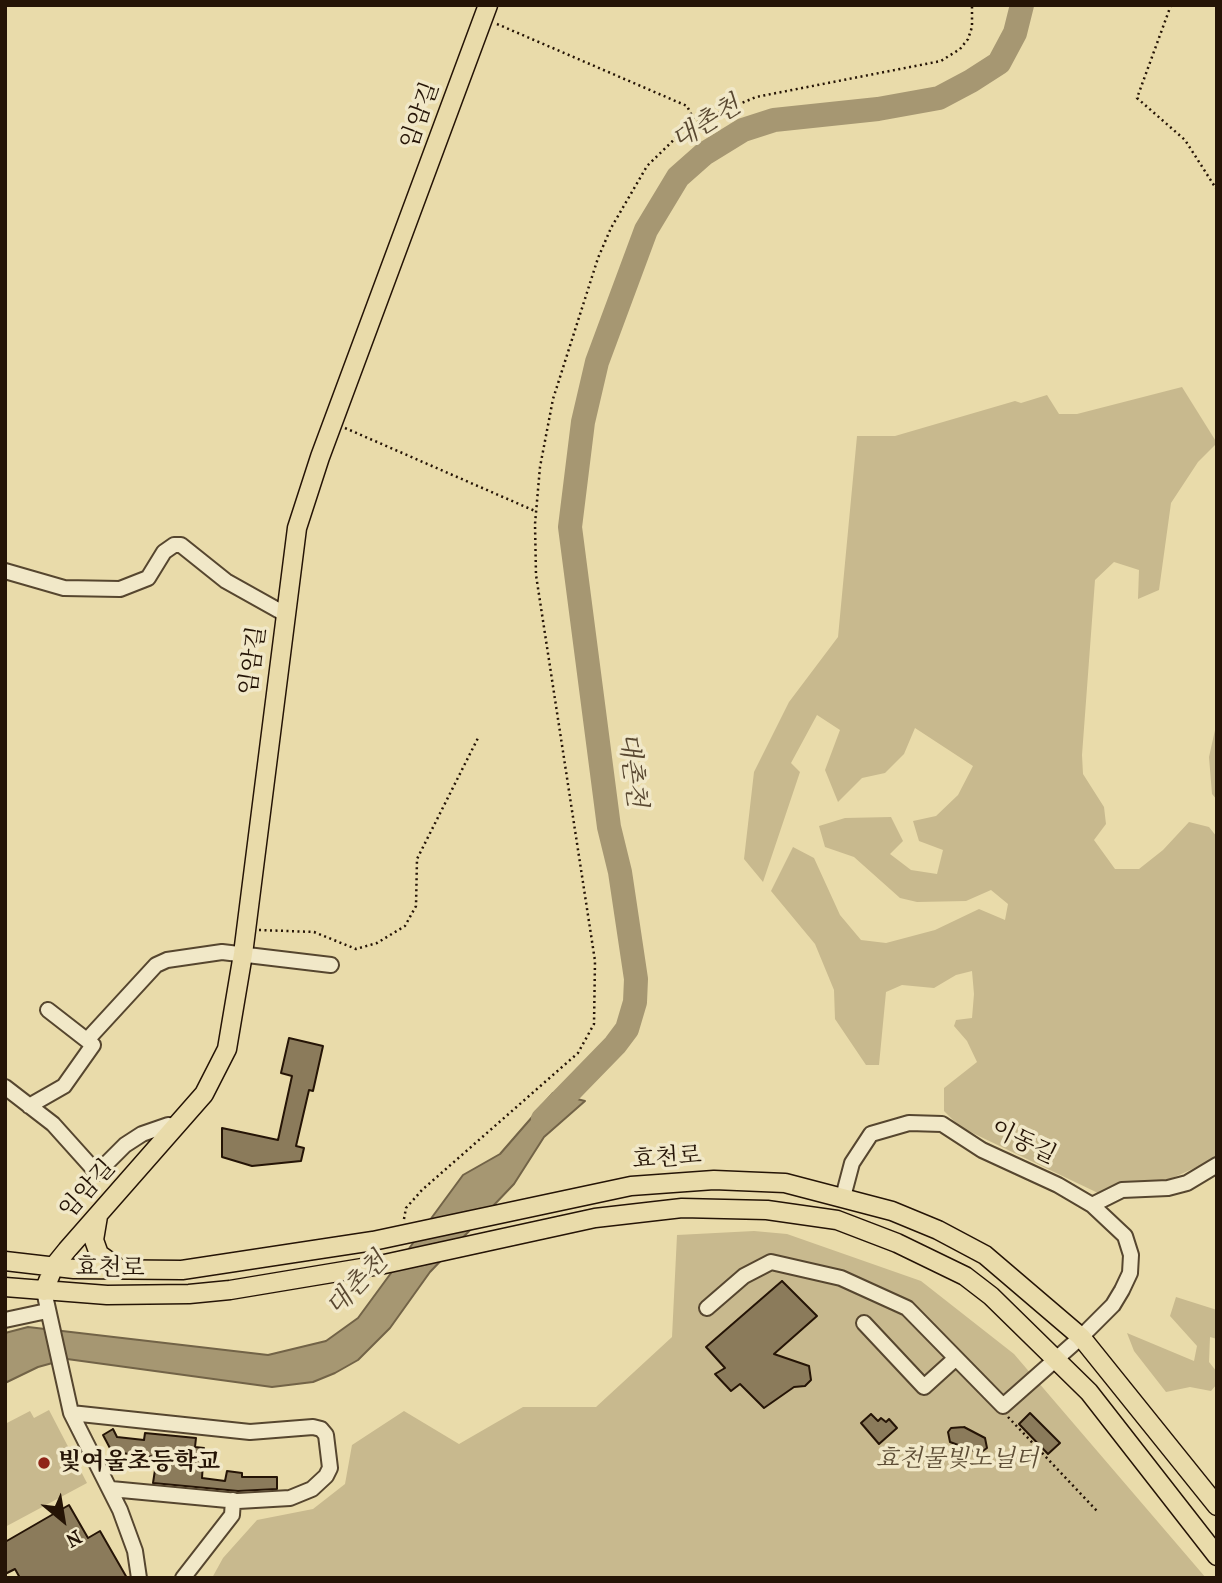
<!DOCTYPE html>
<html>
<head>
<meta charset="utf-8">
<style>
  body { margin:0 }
  #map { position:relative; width:1222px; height:1583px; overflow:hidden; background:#e9dbaa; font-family:"IM FELL French Canon",serif }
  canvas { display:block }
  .frame { position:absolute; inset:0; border:7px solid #251406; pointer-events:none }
  .north { position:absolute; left:28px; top:1485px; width:70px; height:70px; -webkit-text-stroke:5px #f1e8c8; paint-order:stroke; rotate:150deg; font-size:19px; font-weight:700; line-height:28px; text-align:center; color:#251406 }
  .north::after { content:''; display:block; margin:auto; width:24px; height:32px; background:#251406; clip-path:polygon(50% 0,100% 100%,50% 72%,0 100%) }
</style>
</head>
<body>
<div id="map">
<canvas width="1222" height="1583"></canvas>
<div class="frame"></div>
<div class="north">N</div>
</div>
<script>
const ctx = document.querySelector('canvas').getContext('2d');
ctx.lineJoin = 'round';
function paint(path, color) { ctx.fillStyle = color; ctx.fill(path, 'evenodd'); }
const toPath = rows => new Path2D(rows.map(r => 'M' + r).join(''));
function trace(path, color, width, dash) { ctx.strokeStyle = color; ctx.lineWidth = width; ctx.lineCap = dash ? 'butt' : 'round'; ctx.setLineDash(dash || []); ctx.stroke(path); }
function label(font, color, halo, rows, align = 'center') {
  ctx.font = font + ' "IM FELL French Canon","Noto Serif KR",serif'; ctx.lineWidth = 7; ctx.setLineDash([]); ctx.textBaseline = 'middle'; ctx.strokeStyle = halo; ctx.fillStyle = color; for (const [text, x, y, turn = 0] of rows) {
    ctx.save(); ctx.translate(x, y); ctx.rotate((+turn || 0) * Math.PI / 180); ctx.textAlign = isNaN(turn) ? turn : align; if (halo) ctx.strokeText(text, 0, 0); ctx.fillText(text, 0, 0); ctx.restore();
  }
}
const green = toPath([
  [1182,387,1217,443,1198,462,1171,503,1159,590,1138,599,1139,570,1114,562,1095,580,1082,755,1083,774,1104,807,1106,824,1094,840,1115,869,1139,869,1163,850,1189,822,1209,827,1217,837,1217,1158,1170,1179,1115,1185,1098,1193,960,1127,944,1111,944,1088,977,1062,967,1041,954,1026,956,1020,972,1018,974,994,972,971,956,975,934,988,902,985,886,992,879,1065,866,1065,835,1019,834,990,815,944,771,891,793,847,814,858,840,915,861,940,886,943,935,930,979,909,1005,920,1008,904,991,890,966,901,917,902,900,898,854,857,825,847,819,826,845,818,891,817,903,841,890,854,911,870,937,874,943,850,919,841,913,821,936,816,958,795,973,766,915,728,904,754,885,773,862,778,838,802,825,770,840,730,817,715,791,763,800,772,763,882,744,859,754,772,789,702,838,637,857,436,895,436,1015,401,1021,403,1047,395,1059,414,1077,414],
  [1217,721,1217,800,1212,794,1209,757],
  [754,1231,787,1234,921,1281,1014,1354,1206,1578,212,1578,223,1558,257,1520,313,1509,345,1484,352,1445,404,1411,459,1444,523,1407,596,1407,672,1337,677,1235],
  [1176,1297,1217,1310,1217,1339,1210,1337,1209,1362,1217,1372,1217,1384,1211,1391,1190,1387,1166,1392,1134,1351,1127,1333,1194,1361,1197,1346,1170,1316],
  [49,1410,87,1483,5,1527,5,1424,30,1411,34,1418]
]);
const water = toPath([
  [553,1093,585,1101,544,1137,514,1184,430,1272,390,1328,358,1360,335,1373,313,1382,272,1387,67,1359,38,1367,5,1383,5,1333,28,1327,268,1355,326,1341,358,1318,463,1175,500,1154,553,1093]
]);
const river = toPath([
  [543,1119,615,1045,627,1029,635,1002,636,979,620,872,609,827,570,527,583,422,597,362,646,230,678,177,704,154,743,130,774,120,878,109,939,98,971,81,999,63,1015,33,1022,5]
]);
const building = toPath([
  [289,1038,323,1046,313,1091,309,1090,296,1146,304,1148,301,1161,252,1166,222,1157,222,1128,278,1140,292,1076,281,1073,289,1038],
  [782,1281,817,1316,774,1354,809,1366,811,1380,805,1386,794,1387,764,1408,740,1384,731,1391,715,1374,725,1368,706,1347,782,1281],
  [1030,1413,1060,1443,1048,1454,1019,1424,1030,1413],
  [871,1414,878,1421,881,1418,886,1422,889,1419,897,1428,879,1444,861,1423,871,1414],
  [964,1427,985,1438,987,1448,980,1453,950,1442,948,1432,951,1428,964,1427],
  [113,1429,117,1437,144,1440,145,1433,196,1438,195,1447,204,1448,202,1478,225,1481,227,1471,242,1473,242,1477,277,1477,277,1489,238,1491,153,1483,157,1457,112,1452,103,1435,113,1429],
  [69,1505,88,1538,100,1531,127,1578,20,1578,15,1569,5,1574,5,1542,69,1505]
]);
const path = toPath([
  [1171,5,1137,98,1185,140,1217,190],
  [497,24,687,106,695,122],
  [345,428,535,511],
  [259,930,314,932,356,949,377,943,405,926,416,906,417,859,479,736],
  [404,1219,406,1208,422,1190,578,1053,594,1024,595,961,536,575,535,524,540,467,553,399,598,258,611,228,647,166,688,126,756,97,941,61,960,49,968,39,972,27,972,5],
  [1008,1417,1097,1511]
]);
const minor = toPath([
  [5,571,64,588,120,589,148,578,164,552,174,545,181,545,226,581,285,614],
  [87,1040,156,965,167,960,222,952,331,965],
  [5,1087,53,1124,97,1173,125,1145,142,1134,168,1125,176,1126],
  [29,1106,64,1086,93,1045,48,1010],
  [843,1197,852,1163,871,1134,909,1123,942,1124,982,1150,1058,1185,1092,1205,1122,1190,1168,1188,1187,1183,1217,1165],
  [44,1291,71,1413,120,1510,135,1551,139,1578],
  [707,1308,744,1276,771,1262,841,1278,907,1308,1003,1406,1081,1337,1113,1305,1122,1290,1130,1273,1131,1255,1125,1236,1092,1205],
  [5,1320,47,1311],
  [864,1323,924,1387,956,1358],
  [71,1413,250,1432,313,1427,321,1429,326,1435,330,1468,326,1476,312,1489,290,1498,238,1501,111,1489],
  [183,1578,232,1515,233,1500]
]);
const major = toPath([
  [98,1216,94,1240,99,1254,120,1269],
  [5,1261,74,1269,182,1270,373,1241,631,1186,714,1180,785,1183,892,1211,938,1230,985,1255,1081,1337,1217,1506],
  [5,1287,107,1295,189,1294,230,1290,380,1265,595,1218,682,1208,767,1210,837,1220,897,1243,965,1276,991,1296,1089,1392,1217,1556],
  [44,1291,54,1266,67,1250,204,1094,227,1049,243,954,297,528,320,457,488,5]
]);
const markers = [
  [44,1463,7,"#8f2418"]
];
const streetNames = [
  ["임암길",421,116,-70],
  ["임암길",254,661,-82],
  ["이동길",1023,1143,26],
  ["효천로",667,1159,-4],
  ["임암길",88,1190,-48],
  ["효천로",110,1269,1]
];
const parkNames = [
  ["효천물빛노닐터",957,1460]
];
const poiNames = [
  ["빛여울초등학교",58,1463]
];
const waterNames = [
  ["대촌천",707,124,-32],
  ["대촌천",631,770,83],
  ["대촌천",358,1285,-47]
];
paint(green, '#c8b98e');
paint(water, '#a69772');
trace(water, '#726347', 2);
trace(river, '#a69772', 24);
paint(building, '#8b7b5b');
trace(building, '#251406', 2);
trace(minor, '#56462f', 18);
trace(major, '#251406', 21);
trace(path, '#251406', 2.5, [2, 3.5]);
trace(minor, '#f1e8c8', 14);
trace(major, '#e9dbaa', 18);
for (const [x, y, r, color] of markers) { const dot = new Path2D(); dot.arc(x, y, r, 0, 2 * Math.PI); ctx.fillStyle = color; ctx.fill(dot); trace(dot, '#f1e8c8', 2.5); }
label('24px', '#251406', '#f1e8c8', streetNames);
label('italic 24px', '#5e4e36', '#f1e8c8', parkNames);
label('bold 24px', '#251406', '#f1e8c8', poiNames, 'left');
label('italic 26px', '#594831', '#f1e8c8', waterNames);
</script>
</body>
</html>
